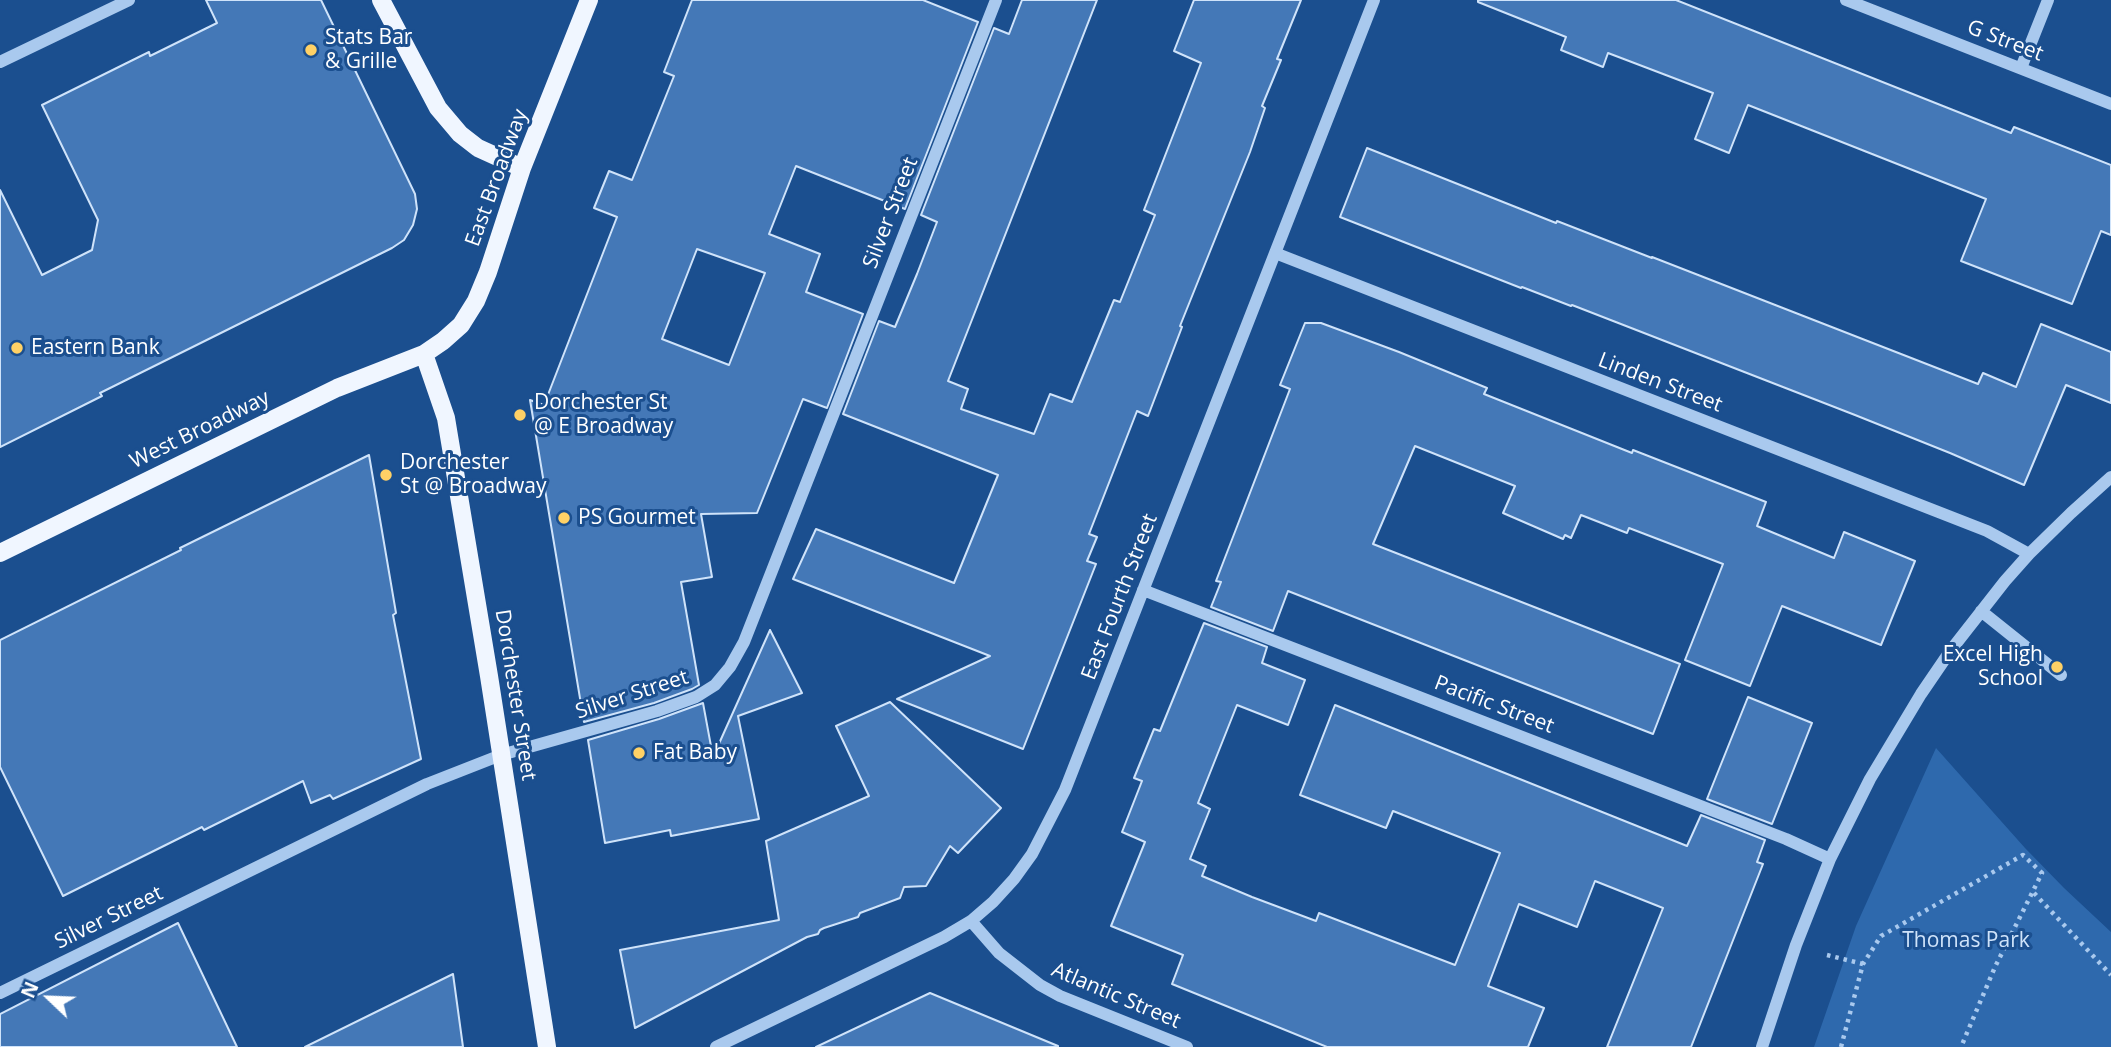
<!DOCTYPE html>
<html>
<head>
<meta charset="utf-8">
<style>
  body { margin:0 }
  #map { position:relative; width:2111px; height:1047px; overflow:hidden; background:#1b4f8f; font-family:"Open Sans",sans-serif }
  canvas { display:block }
  .north { position:absolute; left:14px; top:963px; width:70px; height:70px; -webkit-text-stroke:5px #1b4f8f; paint-order:stroke; rotate:293deg; font-size:19px; font-weight:700; line-height:28px; text-align:center; color:#fff }
  .north::after { content:''; display:block; margin:auto; width:24px; height:32px; background:#fff; clip-path:polygon(50% 0,100% 100%,50% 72%,0 100%) }
</style>
</head>
<body>
<div id="map">
<canvas width="2111" height="1047"></canvas>
<div class="north">N</div>
</div>
<script>
const ctx = document.querySelector('canvas').getContext('2d');
ctx.lineJoin = 'round';
function paint(path, color) { ctx.fillStyle = color; ctx.fill(path, 'evenodd'); }
const toPath = rows => new Path2D(rows.map(r => 'M' + r).join(''));
function trace(path, color, width, dash) { ctx.strokeStyle = color; ctx.lineWidth = width; ctx.lineCap = dash ? 'butt' : 'round'; ctx.setLineDash(dash || []); ctx.stroke(path); }
function label(font, color, halo, rows, align = 'center') {
  ctx.font = font + ' "Open Sans",sans-serif'; ctx.lineWidth = 6; ctx.setLineDash([]); ctx.textBaseline = 'middle'; ctx.strokeStyle = halo; ctx.fillStyle = color; for (const [text, x, y, turn = 0] of rows) {
    ctx.save(); ctx.translate(x, y); ctx.rotate((+turn || 0) * Math.PI / 180); ctx.textAlign = isNaN(turn) ? turn : align; if (halo) ctx.strokeText(text, 0, 0); ctx.fillText(text, 0, 0); ctx.restore();
  }
}
const green = toPath([
  [1936,748,2025,848,2064,888,2111,932,2111,1047,1814,1047,1856,926]
]);
const building = toPath([
  [206,0,321,0,415,194,417,209,413,225,404,240,392,248,100,393,102,396,0,447,0,190,42,275,92,250,98,220,42,105,149,52,150,56,217,23,206,0],
  [692,0,923,0,978,22,905,209,796,166,769,234,820,254,806,292,863,314,827,408,803,399,757,513,701,514,712,577,681,582,699,685,692,689,654,703,584,722,530,400,544,405,617,217,594,208,609,171,632,180,674,76,664,72,692,0],
  [697,249,765,273,729,365,662,339,697,249],
  [1022,0,1097,0,948,381,968,389,961,409,1034,434,1050,394,1072,402,1114,300,1120,302,1155,215,1144,210,1201,63,1174,51,1194,0,1301,0,1277,59,1281,60,1262,106,1265,108,1250,152,1180,326,1182,327,1148,416,1137,411,1089,534,1097,537,1087,561,1096,564,1023,749,897,699,990,656,793,579,816,529,954,583,998,475,843,414,879,321,895,327,917,274,937,222,921,215,994,28,1009,34,1022,0],
  [1478,0,1676,0,2011,133,2014,127,2111,165,2111,235,2101,231,2072,304,1961,261,1986,199,1748,105,1729,153,1695,139,1713,93,1608,53,1603,67,1561,50,1566,37,1478,2,1478,0],
  [1367,148,1556,223,1557,221,1652,258,1652,257,1978,384,1983,373,2016,387,2041,324,2111,352,2111,403,2066,385,2024,485,1950,453,1855,415,1572,305,1571,306,1522,287,1521,288,1340,217,1367,148],
  [1305,323,1321,323,1399,352,1487,388,1484,394,1632,453,1633,450,1766,502,1757,526,1834,558,1844,532,1915,561,1881,645,1782,606,1750,686,1685,660,1723,564,1629,528,1627,533,1581,515,1571,538,1565,535,1563,539,1503,513,1515,486,1415,446,1373,544,1680,664,1653,734,1288,591,1273,631,1211,607,1221,582,1216,581,1290,389,1280,385,1305,323],
  [369,455,396,613,393,615,421,759,333,799,330,795,311,803,303,781,204,830,202,827,63,896,0,767,0,640,181,550,180,548,369,455],
  [1204,623,1267,647,1262,663,1305,680,1288,725,1237,705,1198,803,1210,809,1190,859,1206,866,1202,876,1252,897,1316,921,1319,913,1455,965,1500,853,1393,811,1386,828,1300,795,1335,705,1687,846,1701,815,1765,840,1757,862,1763,864,1691,1047,1607,1047,1663,908,1595,881,1577,927,1519,904,1488,986,1544,1008,1528,1047,1327,1047,1172,984,1183,955,1111,926,1145,842,1122,832,1142,781,1134,778,1154,729,1160,731,1204,623],
  [770,630,802,693,738,716,759,819,671,836,670,830,605,843,588,740,659,719,703,703,713,757,770,630],
  [1748,697,1812,723,1772,824,1707,799,1748,697],
  [890,702,1001,808,958,853,950,846,926,886,904,887,900,898,860,913,858,917,824,928,820,930,818,934,807,937,635,1028,620,950,779,920,766,841,869,796,836,726,890,702],
  [178,923,237,1047,0,1047,0,1014,178,923],
  [453,974,463,1047,305,1047,453,974],
  [930,993,1058,1046,1058,1047,816,1047,930,993]
]);
const path = toPath([
  [2034,893,2111,975],
  [1827,955,1863,964],
  [1841,1047,1863,964,1881,936,2023,855,2042,873,1995,967,1961,1047]
]);
const minor = toPath([
  [1846,0,2111,104],
  [0,62,129,0],
  [2021,68,2048,0],
  [1275,253,1987,531,2029,554],
  [1143,590,1786,839,1830,859],
  [1981,611,2061,675],
  [971,921,999,953,1040,985,1060,996,1187,1047],
  [0,993,427,784,501,755,657,711,696,697,715,685,730,667,744,642,996,0],
  [716,1047,944,937,971,921,993,902,1014,879,1032,854,1065,790,1374,0],
  [1762,1047,1796,945,1830,859,1870,779,1921,694,1951,650,2005,581,2029,554,2071,513,2111,477]
]);
const major = toPath([
  [381,0,438,108,460,134,478,148,522,168],
  [424,354,446,418,489,676,547,1047],
  [0,553,337,388,424,354,443,341,461,325,476,301,488,272,522,168,589,0]
]);
const markers = [
  [311,50,7,"#ffd166"],
  [17,348,7,"#ffd166"],
  [520,415,7,"#ffd166"],
  [386,475,7,"#ffd166"],
  [564,518,7,"#ffd166"],
  [2057,667,7,"#ffd166"],
  [639,753,7,"#ffd166"]
];
const poiNames = [
  ["Stats Bar",325,38],
  ["& Grille",325,62],
  ["Eastern Bank",31,348],
  ["Dorchester St",534,403],
  ["@ E Broadway",534,427],
  ["Dorchester",400,463],
  ["St @ Broadway",400,487],
  ["PS Gourmet",578,518],
  ["Excel High",2043,655,"right"],
  ["School",2043,679,"right"],
  ["Fat Baby",653,753]
];
const streetNames = [
  ["G Street",2005,41,21],
  ["East Broadway",497,178,-70],
  ["Silver Street",891,213,-69],
  ["Linden Street",1660,383,21],
  ["West Broadway",200,430,-26],
  ["East Fourth Street",1120,597,-69],
  ["Dorchester Street",515,695,81],
  ["Silver Street",632,695,-18],
  ["Pacific Street",1494,705,21],
  ["Silver Street",109,918,-26],
  ["Atlantic Street",1116,996,23]
];
const parkNames = [
  ["Thomas Park",1966,941]
];
paint(green, '#2e69ad');
paint(building, '#4478b7');
trace(building, '#cfe3fa', 2);
trace(path, '#a9c9ee', 4.5, [3.5, 5]);
trace(minor, '#a9c9ee', 12);
trace(major, '#f0f6ff', 18);
for (const [x, y, r, color] of markers) { const dot = new Path2D(); dot.arc(x, y, r, 0, 2 * Math.PI); ctx.fillStyle = color; ctx.fill(dot); trace(dot, '#1b4f8f', 2.5); }
label('21px', '#fff', '#1b4f8f', poiNames, 'left');
label('21px', '#fff', '#1b4f8f', streetNames);
label('21px', '#cfe3fa', '#1b4f8f', parkNames);
</script>
</body>
</html>
